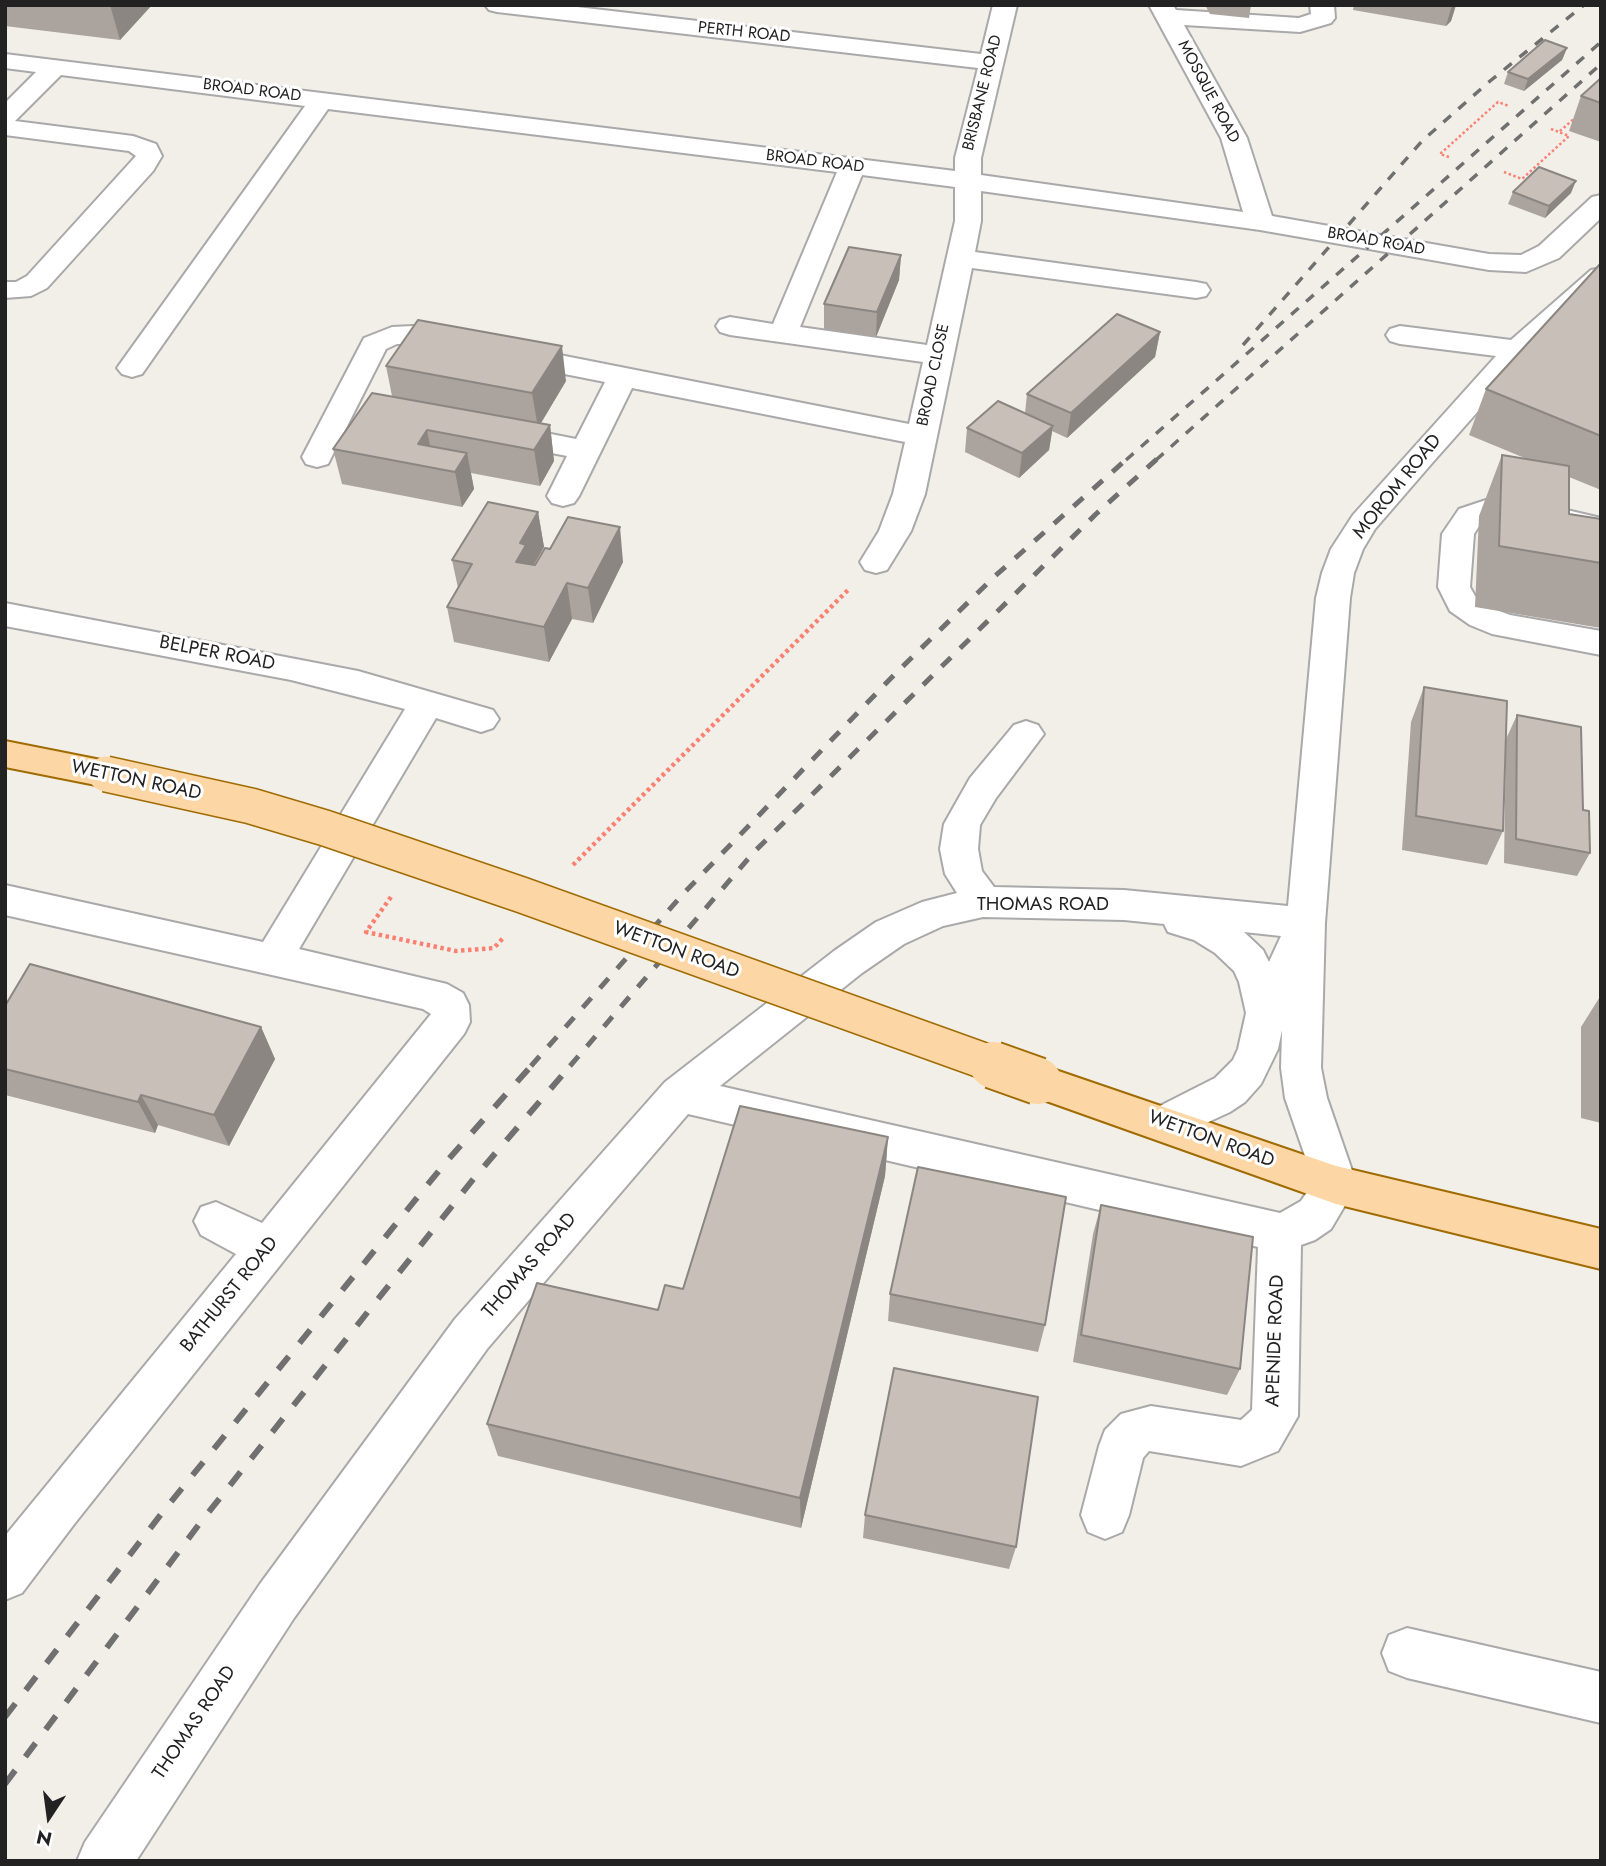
<!DOCTYPE html>
<html>
<head>
<meta charset="utf-8">
<style>
  body { margin:0 }
  #map { position:relative; width:1606px; height:1866px; overflow:hidden; background:#f2efe9; font-family:Jost,sans-serif }
  canvas { display:block }
  .frame { position:absolute; inset:0; border:7px solid #222; pointer-events:none }
  .north { position:absolute; left:14px; top:1782px; width:70px; height:70px; -webkit-text-stroke:5px #fff; paint-order:stroke; rotate:193deg; font-size:19px; font-weight:700; line-height:28px; text-align:center; color:#222 }
  .north::after { content:''; display:block; margin:auto; width:24px; height:32px; background:#222; clip-path:polygon(50% 0,100% 100%,50% 72%,0 100%) }
</style>
</head>
<body>
<div id="map">
<canvas width="1606" height="1866"></canvas>
<div class="frame"></div>
<div class="north">N</div>
</div>
<script>
const ctx = document.querySelector('canvas').getContext('2d');
ctx.lineJoin = 'round';
const toPath = rows => new Path2D(rows.map(r => 'M' + r).join(''));
function trace(path, color, width, dash) { ctx.strokeStyle = color; ctx.lineWidth = width; ctx.lineCap = dash ? 'butt' : 'round'; ctx.setLineDash(dash || []); ctx.stroke(path); }
function paint(path, color) { ctx.fillStyle = color; ctx.fill(path, 'evenodd'); }
function label(font, color, halo, rows, align = 'center') {
  ctx.font = font + ' Jost,sans-serif'; ctx.lineWidth = 6; ctx.setLineDash([]); ctx.textBaseline = 'middle'; ctx.strokeStyle = halo; ctx.fillStyle = color; for (const [text, x, y, turn = 0] of rows) {
    ctx.save(); ctx.translate(x, y); ctx.rotate((+turn || 0) * Math.PI / 180); ctx.textAlign = isNaN(turn) ? turn : align; if (halo) ctx.strokeText(text, 0, 0); ctx.fillText(text, 0, 0); ctx.restore();
  }
}
const pathFar1 = toPath([
  [1551,129,1559,132],
  [1449,157,1440,154,1498,102,1509,106],
  [1504,172,1522,179,1569,136,1559,132,1577,116]
]);
const path = toPath([
  [573,865,849,589],
  [391,897,366,932,456,951,494,948,504,937]
]);
const minor = toPath([
  [485,5,560,5,981,54,993,5,1017,5,981,158,981,175,1243,212,1221,138,1149,5,1173,5,1176,10,1299,18,1311,14,1310,5,1334,5,1335,18,1331,23,1300,32,1184,25,1247,138,1272,216,1489,254,1521,255,1539,246,1592,197,1601,195,1601,218,1559,258,1526,272,1489,270,1260,230,981,191,981,221,975,252,1196,282,1206,284,1210,290,1206,296,1196,298,972,268,925,494,911,531,887,570,876,573,865,570,860,562,879,531,893,494,905,442,632,388,579,496,574,503,563,506,552,503,547,496,567,456,490,441,486,434,490,427,501,424,576,439,605,382,413,344,397,344,386,349,328,464,317,467,306,464,302,457,364,338,392,327,413,326,909,424,923,362,730,335,720,332,716,326,720,320,730,317,773,324,837,172,328,109,142,374,132,377,122,374,117,368,305,106,61,75,15,121,133,136,156,144,162,156,153,171,47,288,31,296,5,298,5,282,16,282,27,276,136,156,129,151,5,135,5,103,36,72,5,68,5,54,955,171,955,158,978,68,497,12,489,10,485,5],
  [862,175,955,187,955,221,927,345,800,327,862,175],
  [1601,268,1601,291,1527,356,1433,462,1375,529,1363,549,1354,573,1350,598,1325,923,1321,1068,1327,1098,1357,1185,1331,1229,1315,1240,1301,1245,1298,1416,1278,1451,1241,1466,1149,1451,1143,1458,1129,1515,1122,1532,1105,1539,1088,1532,1081,1515,1099,1446,1105,1430,1121,1414,1151,1406,1241,1420,1252,1410,1258,1247,688,1114,487,1349,294,1618,136,1861,77,1861,85,1842,260,1584,455,1319,665,1082,834,951,876,922,922,902,957,893,945,874,940,849,944,824,970,778,1014,725,1026,721,1038,725,1044,734,996,798,980,825,978,849,982,871,994,887,1124,890,1288,906,1316,598,1322,573,1331,549,1353,515,1496,356,1400,344,1390,341,1386,335,1390,329,1400,326,1511,340,1591,270,1601,268],
  [983,917,1124,920,1164,924,1168,932,1194,940,1215,953,1234,971,1239,982,1246,1013,1238,1049,1233,1060,1215,1078,1150,1111,1144,1124,1150,1137,1165,1142,1230,1112,1245,1102,1261,1084,1278,1049,1282,1030,1281,1068,1285,1098,1314,1182,1301,1201,1280,1213,720,1086,862,973,904,944,943,926,983,917],
  [1244,932,1281,936,1269,962,1263,950,1244,932],
  [1492,498,1524,500,1601,518,1601,540,1524,520,1494,519,1481,523,1474,534,1470,587,1475,596,1494,609,1510,615,1601,631,1601,655,1492,634,1470,625,1450,611,1438,587,1442,534,1459,509,1492,498],
  [5,603,358,671,493,710,499,719,493,728,481,732,436,718,299,949,447,984,463,993,469,1005,470,1022,464,1034,75,1523,22,1593,5,1600,5,1536,236,1254,201,1235,194,1221,201,1207,216,1202,262,1223,431,1014,423,1009,5,915,5,885,263,942,405,709,291,680,5,626,5,603],
  [1407,1628,1601,1672,1601,1723,1407,1678,1389,1671,1382,1653,1389,1635,1407,1628]
]);
const major = toPath([
  [5,741,106,761,119,765,124,774,119,783,106,787,5,767,5,741],
  [1038,1064,1336,1166,1601,1229,1601,1269,1336,1204,1024,1093,1018,1081,1024,1069,1038,1064]
]);
const railFar2 = toPath([
  [1243,345,1422,141,1490,81,1584,5],
  [1126,460,1601,42],
  [1156,460,1601,64]
]);
const railFar1 = toPath([
  [531,1066,684,893,895,674,995,576,1128,458],
  [570,1066,754,852,1096,514,1158,458]
]);
const rail = toPath([
  [5,1717,162,1513,446,1162,532,1065],
  [5,1784,200,1523,475,1177,571,1065]
]);
const majorBridgeFar1 = toPath([
  [106,774,251,806,325,828,522,895,998,1066]
]);
const majorBridge = toPath([
  [993,1065,1038,1081]
]);
const wall = toPath([
  [5,5,152,5,120,40,5,26],
  [1205,5,1251,5,1249,18,1210,14],
  [1354,5,1456,5,1451,21,1446,26,1353,10],
  [1567,48,1562,60,1524,91,1504,84,1508,72],
  [1601,78,1601,142,1569,131,1581,96],
  [1513,192,1571,193,1545,218,1508,204],
  [901,255,899,280,876,337,824,329,824,304],
  [1601,263,1601,490,1569,477,1569,514,1601,519,1601,628,1475,607,1479,516,1502,455,1527,459,1469,435,1486,389],
  [1160,332,1155,357,1067,438,1052,431,1049,450,1019,478,965,452,967,428,1025,413,1027,394],
  [386,366,566,381,541,423,550,425,554,461,540,486,471,473,474,489,462,507,342,484,333,449,392,396],
  [538,512,544,547,534,565,623,562,593,623,572,619,549,662,454,642,447,607,458,588,452,560],
  [1424,687,1503,831,1487,865,1402,850,1411,722],
  [1517,715,1583,810,1590,853,1577,876,1504,863,1506,739],
  [1601,995,1601,1123,1581,1118,1581,1027],
  [5,1006,261,1027,275,1059,229,1146,158,1125,155,1133,5,1095],
  [888,1137,885,1176,801,1528,498,1456,487,1424,658,1310,683,1289],
  [1101,1205,1240,1369,1227,1395,1073,1362,1093,1234],
  [890,1294,1045,1325,1038,1352,888,1321],
  [865,1515,1016,1547,1009,1569,863,1538]
]);
const shadedWall = toPath([
  [110,5,152,5,120,40],
  [1452,5,1456,5,1451,21,1446,26],
  [1567,48,1562,60,1524,91,1528,79],
  [1576,181,1571,193,1545,218,1549,206],
  [901,255,899,280,876,337,877,312],
  [1160,332,1155,357,1067,438,1071,413],
  [562,346,566,381,538,428,532,393],
  [550,425,554,461,540,486,534,450],
  [1053,426,1049,450,1019,478,1022,453],
  [427,430,434,466,418,444],
  [467,453,474,489,462,507,455,472],
  [538,512,544,547,530,571,516,562,520,543],
  [620,527,623,562,593,623,588,588],
  [567,583,572,619,549,662,544,627],
  [261,1027,275,1059,229,1146,214,1115],
  [141,1095,158,1125,155,1133,138,1102],
  [888,1137,885,1176,801,1528,800,1498]
]);
const building = toPath([
  [1545,40,1567,48,1528,79,1508,72,1545,40],
  [1601,78,1601,103,1581,96,1601,78],
  [1539,167,1576,181,1549,206,1513,192,1539,167],
  [849,247,901,255,877,312,824,304,849,247],
  [1601,263,1601,436,1486,389,1601,263],
  [1117,314,1160,332,1071,413,1027,394,1117,314],
  [418,320,562,346,532,393,386,366,418,320],
  [372,393,550,425,534,450,427,430,418,444,467,453,455,472,333,449,372,393],
  [998,401,1053,426,1022,453,967,428,998,401],
  [1502,455,1569,466,1569,514,1601,519,1601,563,1499,546,1502,455],
  [488,502,538,512,520,543,526,545,516,562,535,565,545,548,550,549,568,517,620,527,588,588,567,583,544,627,447,607,472,564,452,560,488,502],
  [1424,687,1507,701,1503,831,1416,816,1424,687],
  [1517,715,1581,727,1583,810,1589,811,1590,853,1516,839,1517,715],
  [30,964,261,1027,214,1115,141,1095,138,1102,5,1069,5,1006,30,964],
  [740,1106,888,1137,800,1498,487,1424,537,1283,658,1310,665,1285,683,1289,740,1106],
  [918,1167,1066,1197,1045,1325,890,1294,918,1167],
  [1101,1205,1253,1237,1240,1369,1081,1335,1101,1205],
  [894,1368,1038,1397,1016,1547,865,1515,894,1368]
]);
const farStreetnames = [
  ["PERTH ROAD",744,33,6],
  ["BROAD ROAD",252,91,7],
  ["MOSQUE ROAD",1208,92,62],
  ["BRISBANE ROAD",983,93,-76],
  ["BROAD ROAD",815,162,7],
  ["BROAD ROAD",1376,242,10],
  ["BROAD CLOSE",934,375,-78]
];
const streetNames = [
  ["MOROM ROAD",1398,487,-51],
  ["BELPER ROAD",217,654,11],
  ["WETTON ROAD",136,781,12],
  ["THOMAS ROAD",1043,905],
  ["WETTON ROAD",676,951,20],
  ["WETTON ROAD",1211,1140,20],
  ["THOMAS ROAD",530,1266,-49],
  ["BATHURST ROAD",230,1295,-51],
  ["APENIDE ROAD",1276,1341,-88],
  ["THOMAS ROAD",195,1723,-56]
];
trace(minor, '#a9a9a9', 4);
trace(major, '#a06b00', 4);
trace(pathFar1, '#fa8072', 2.5, [2.5, 2.5]);
trace(path, '#fa8072', 4.5, [3.5, 3.5]);
paint(minor, '#fff');
paint(major, '#fcd6a4');
trace(railFar2, '#707070', 3.5, [10, 10]);
trace(railFar1, '#707070', 5, [13, 13]);
trace(rail, '#707070', 6, [17, 17]);
trace(majorBridgeFar1, '#a06b00', 38, []);
trace(majorBridge, '#a06b00', 50, []);
trace(majorBridgeFar1, '#fcd6a4', 35);
trace(majorBridge, '#fcd6a4', 46);
paint(wall, '#aba49e');
paint(shadedWall, '#8b8681');
paint(building, '#c7bfb8');
trace(building, '#8b8681', 2);
label('16px', '#222', '#fff', farStreetnames);
label('19px', '#222', '#fff', streetNames);
</script>
</body>
</html>
